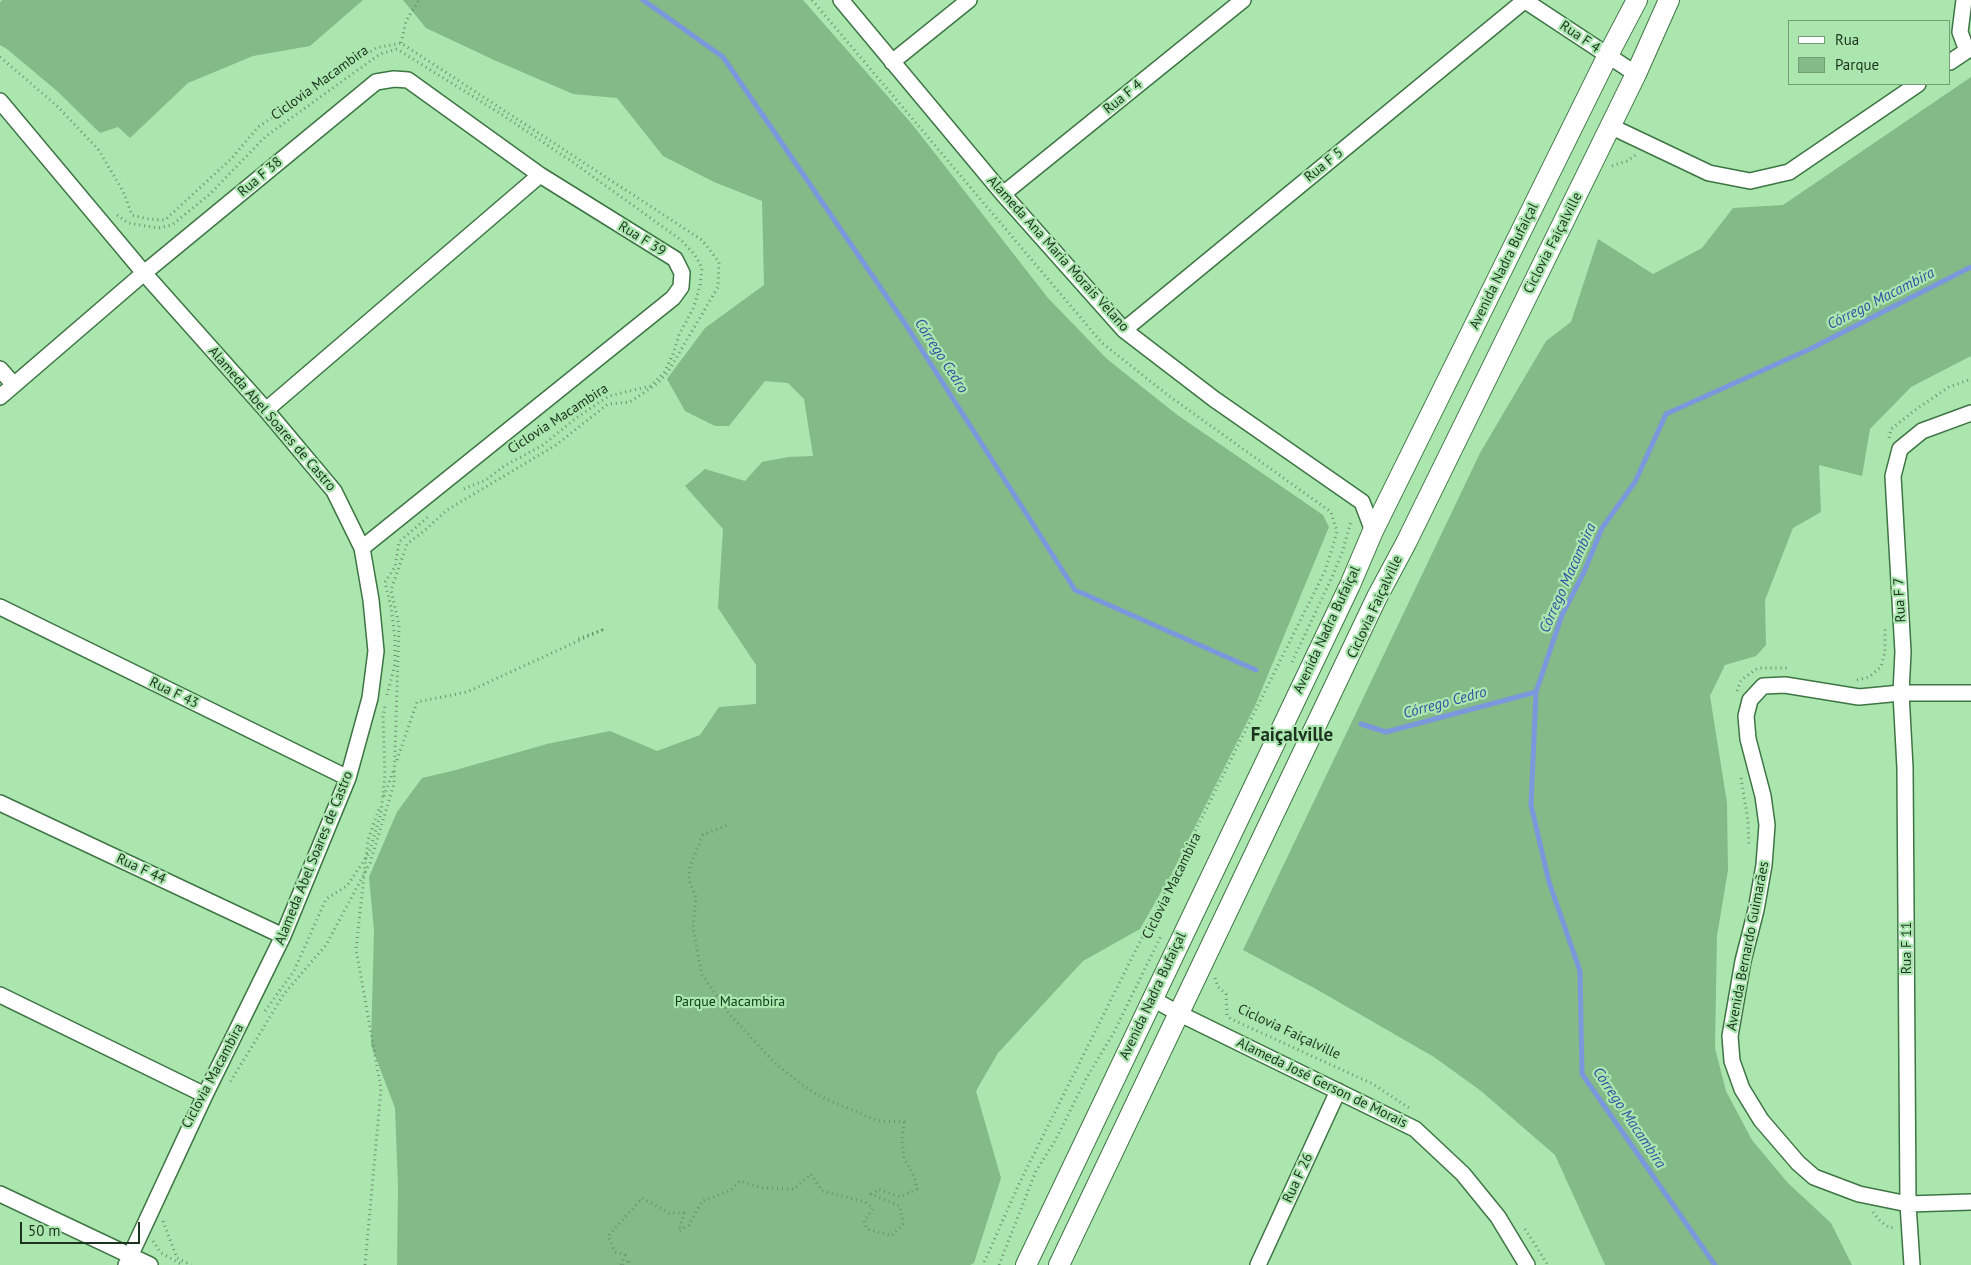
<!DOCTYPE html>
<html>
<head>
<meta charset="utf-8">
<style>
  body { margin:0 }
  #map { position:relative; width:1971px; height:1265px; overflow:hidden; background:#abe6af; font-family:"PT Sans",sans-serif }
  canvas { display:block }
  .legend { position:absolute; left:1788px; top:20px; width:162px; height:65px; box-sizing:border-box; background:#abe6af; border:1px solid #719e75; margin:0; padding:6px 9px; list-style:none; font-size:15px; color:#1b331e }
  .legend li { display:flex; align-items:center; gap:10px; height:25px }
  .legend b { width:25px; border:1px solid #719e75 }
  .scale { position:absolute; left:20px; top:1222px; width:120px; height:22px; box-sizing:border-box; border:2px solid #1b331e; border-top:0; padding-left:6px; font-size:15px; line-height:18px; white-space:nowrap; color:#1b331e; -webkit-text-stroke:4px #abe6af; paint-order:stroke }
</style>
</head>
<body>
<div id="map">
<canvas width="1971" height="1265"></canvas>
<ul class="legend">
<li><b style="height:6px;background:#fff"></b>Rua</li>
<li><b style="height:14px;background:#83ba87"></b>Parque</li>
</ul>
<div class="scale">50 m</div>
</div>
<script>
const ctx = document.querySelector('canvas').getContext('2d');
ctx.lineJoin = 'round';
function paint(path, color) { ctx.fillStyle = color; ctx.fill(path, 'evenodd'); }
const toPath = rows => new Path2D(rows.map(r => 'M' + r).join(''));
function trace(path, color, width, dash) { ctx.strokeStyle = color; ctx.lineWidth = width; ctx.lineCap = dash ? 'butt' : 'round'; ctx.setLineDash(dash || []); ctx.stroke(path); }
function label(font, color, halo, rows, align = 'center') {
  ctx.font = font + ' "PT Sans",sans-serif'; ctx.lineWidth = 4.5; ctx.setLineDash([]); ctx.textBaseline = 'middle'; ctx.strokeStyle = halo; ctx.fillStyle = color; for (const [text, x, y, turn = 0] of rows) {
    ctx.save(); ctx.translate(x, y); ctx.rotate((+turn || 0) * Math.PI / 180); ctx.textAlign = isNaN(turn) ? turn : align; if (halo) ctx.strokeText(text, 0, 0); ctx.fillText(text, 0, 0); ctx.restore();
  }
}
const green = toPath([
  [2,0,363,0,310,46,253,56,188,83,130,138,118,127,100,133,57,91,7,49,0,45,0,2],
  [403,0,803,0,912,124,1048,298,1107,359,1176,414,1323,515,1329,527,1255,706,1171,875,1140,929,1083,961,998,1053,976,1091,1001,1178,974,1263,970,1265,397,1265,398,1186,395,1108,371,1045,374,930,369,877,397,812,422,778,452,771,547,744,610,731,657,751,700,735,719,707,756,704,756,665,718,608,723,529,685,486,705,469,745,481,762,462,788,457,813,456,804,399,788,383,765,381,729,426,715,426,685,411,667,379,705,328,764,285,762,201,714,182,663,156,617,98,573,94,494,60,426,28],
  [1971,77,1971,356,1911,387,1870,429,1862,476,1819,465,1821,512,1793,528,1765,600,1766,645,1756,656,1725,665,1710,696,1727,803,1728,870,1717,936,1715,1048,1726,1091,1752,1140,1788,1183,1831,1223,1852,1265,1605,1265,1555,1155,1481,1091,1434,1057,1316,989,1243,950,1480,453,1546,341,1571,322,1598,239,1653,274,1702,248,1733,208,1783,205]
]);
const stream = toPath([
  [643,0,723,57,904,322,1075,590,1256,670],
  [1361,724,1386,732,1536,692],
  [1715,1265,1582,1074,1580,971,1549,882,1531,805,1536,692,1562,615,1584,572,1602,528,1635,482,1666,414,1810,349,1971,267]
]);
const path = toPath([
  [812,0,1102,343,1169,396,1331,512,1337,532,1325,571,1018,1186,983,1265],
  [401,43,406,21,419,0],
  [0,57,56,105,98,149,123,191,132,215,147,219,165,220,232,158,258,127,376,48,401,43,702,240,719,262,718,287,668,372,658,383,630,402,608,404,556,445,447,510,423,532,407,544,391,590,399,625,394,784,370,863,326,945,284,994,229,1084],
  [1612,166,1627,161,1637,154],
  [117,215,128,223,158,228,172,225,210,194,265,137,380,54,397,49,501,114,574,163,681,240,695,255,702,268,700,286,693,309,679,335,673,354,664,373,650,386,609,396,576,418,543,445,504,466,486,480,461,490],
  [1889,438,1891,429,1918,408,1949,387,1971,379],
  [1292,662,1333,575,1343,550,1351,521],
  [1857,680,1869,677,1881,667,1885,652,1885,627],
  [1737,691,1741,680,1758,668,1787,668],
  [387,695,395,664,395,639,391,607,385,582,395,567,399,542,429,516],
  [397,760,417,702,467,692,602,630,575,640],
  [1741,778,1748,821,1749,846],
  [384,796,394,769],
  [1215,978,1218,987,1226,994,1227,1015,1231,1019,1373,1084,1409,1108],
  [265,1011,294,971,326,899,347,886,369,853,381,813,385,775,383,717,385,706],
  [1873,1212,1880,1221,1890,1228,1894,1227],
  [163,1221,177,1258,191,1265],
  [1525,1229,1548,1265],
  [153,1241,161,1253,183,1265],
  [365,1265,381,1089,356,949,368,840,380,806],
  [621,1265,625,1255,615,1252,608,1236,642,1198,669,1213,684,1213,679,1231,689,1225,702,1201,731,1190,740,1181,763,1188,794,1189,811,1174,822,1191,865,1202,873,1209,864,1221,867,1229,891,1236,903,1224,900,1206,871,1194,879,1189,900,1197,917,1189,914,1176,904,1158,902,1139,904,1122,878,1121,819,1096,801,1084,776,1064,730,1015,702,975,693,928,696,897,689,880,690,866,703,835,727,825],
  [623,1265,630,1260,629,1265],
  [999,1265,1036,1171,1055,1141,1087,1077,1113,1034,1162,934]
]);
const minor = toPath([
  [841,0,1003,194,1124,330,1214,399,1362,502,1373,531],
  [1524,0,1636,74],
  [1964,0,1960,32,1967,51],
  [892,62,969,0],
  [1950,62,1971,48],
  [0,101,144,273,266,410,334,491,362,548,371,600,376,651,370,698,348,778,283,936,205,1095,126,1265],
  [1610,126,1709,173,1750,181,1789,172,1918,84],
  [1003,194,1243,0],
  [1124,330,1524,1],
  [0,369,14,385],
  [0,397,144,273,376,82,394,79,408,80,540,175],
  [266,410,540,175,675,259,682,273,681,287,673,298,362,548],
  [0,607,348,778],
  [1971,693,1901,693,1859,697,1785,685,1763,686,1750,700,1746,716,1748,739,1763,796,1767,825,1764,865,1756,910,1743,961,1730,1036,1732,1061,1742,1089,1761,1120,1798,1163,1814,1177,1859,1194,1908,1204,1971,1202],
  [0,803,283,936],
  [0,995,205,1095],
  [1151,998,1178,1013,1415,1129,1463,1174,1498,1217,1527,1265],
  [0,1194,150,1265],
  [1258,1265,1338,1091],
  [1912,1265,1908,1204,1905,768,1901,693,1903,652,1893,476,1900,449,1922,431,1971,413]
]);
const major = toPath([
  [1026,1265,1350,585,1373,531,1607,57,1637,0],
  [1059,1265,1377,597,1406,543,1636,74,1669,0]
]);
const streetNames = [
  ["Rua F 4",1580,37,34],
  ["Ciclovia Macambira",320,83,-36],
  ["Rua F 4",1123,97,-39],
  ["Rua F 5",1324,165,-39],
  ["Rua F 38",260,177,-40],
  ["Rua F 39",642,239,32],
  ["Ciclovia Faiçalville",1553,243,-63],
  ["Alameda Ana Maria Morais Velano",1058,254,48],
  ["Avenida Nadra Bufaiçal",1504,266,-64],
  ["Alameda Abel Soares de Castro",272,419,49],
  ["Ciclovia Macambira",558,419,-33],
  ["Rua F 7",1900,600,-93],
  ["Ciclovia Faiçalville",1375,607,-65],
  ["Avenida Nadra Bufaiçal",1327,630,-65],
  ["Rua F 43",174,693,26],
  ["Alameda Abel Soares de Castro",314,858,-68],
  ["Rua F 44",141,869,25],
  ["Ciclovia Macambira",1172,886,-64],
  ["Avenida Bernardo Guimarães",1748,946,-79],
  ["Rua F 11",1907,948,-90],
  ["Avenida Nadra Bufaiçal",1153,996,-65],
  ["Ciclovia Faiçalville",1289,1032,25],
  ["Ciclovia Macambira",213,1076,-62],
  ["Alameda José Gerson de Morais",1322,1083,26],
  ["Rua F 26",1298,1178,-65]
];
const parkNames = [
  ["Parque Macambira",730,1002]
];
const waterNames = [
  ["Córrego Macambira",1881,299,-27],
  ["Córrego Cedro",941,356,57],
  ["Córrego Macambira",1568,578,-66],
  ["Córrego Cedro",1445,703,-15],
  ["Córrego Macambira",1629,1118,56]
];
const districtNames = [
  ["Faiçalville",1292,736]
];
paint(green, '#83ba87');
trace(stream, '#7c98dd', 5);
trace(minor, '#3e7544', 18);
trace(major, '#3e7544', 22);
trace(path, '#69946c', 3, [1, 4]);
trace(minor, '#fff', 15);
trace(major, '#fff', 20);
label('14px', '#1b331e', '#abe6af', streetNames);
label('14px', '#0c3b15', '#abe6af', parkNames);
label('italic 15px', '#3350a2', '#abe6af', waterNames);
label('bold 19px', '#1b331e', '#abe6af', districtNames);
</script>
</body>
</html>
